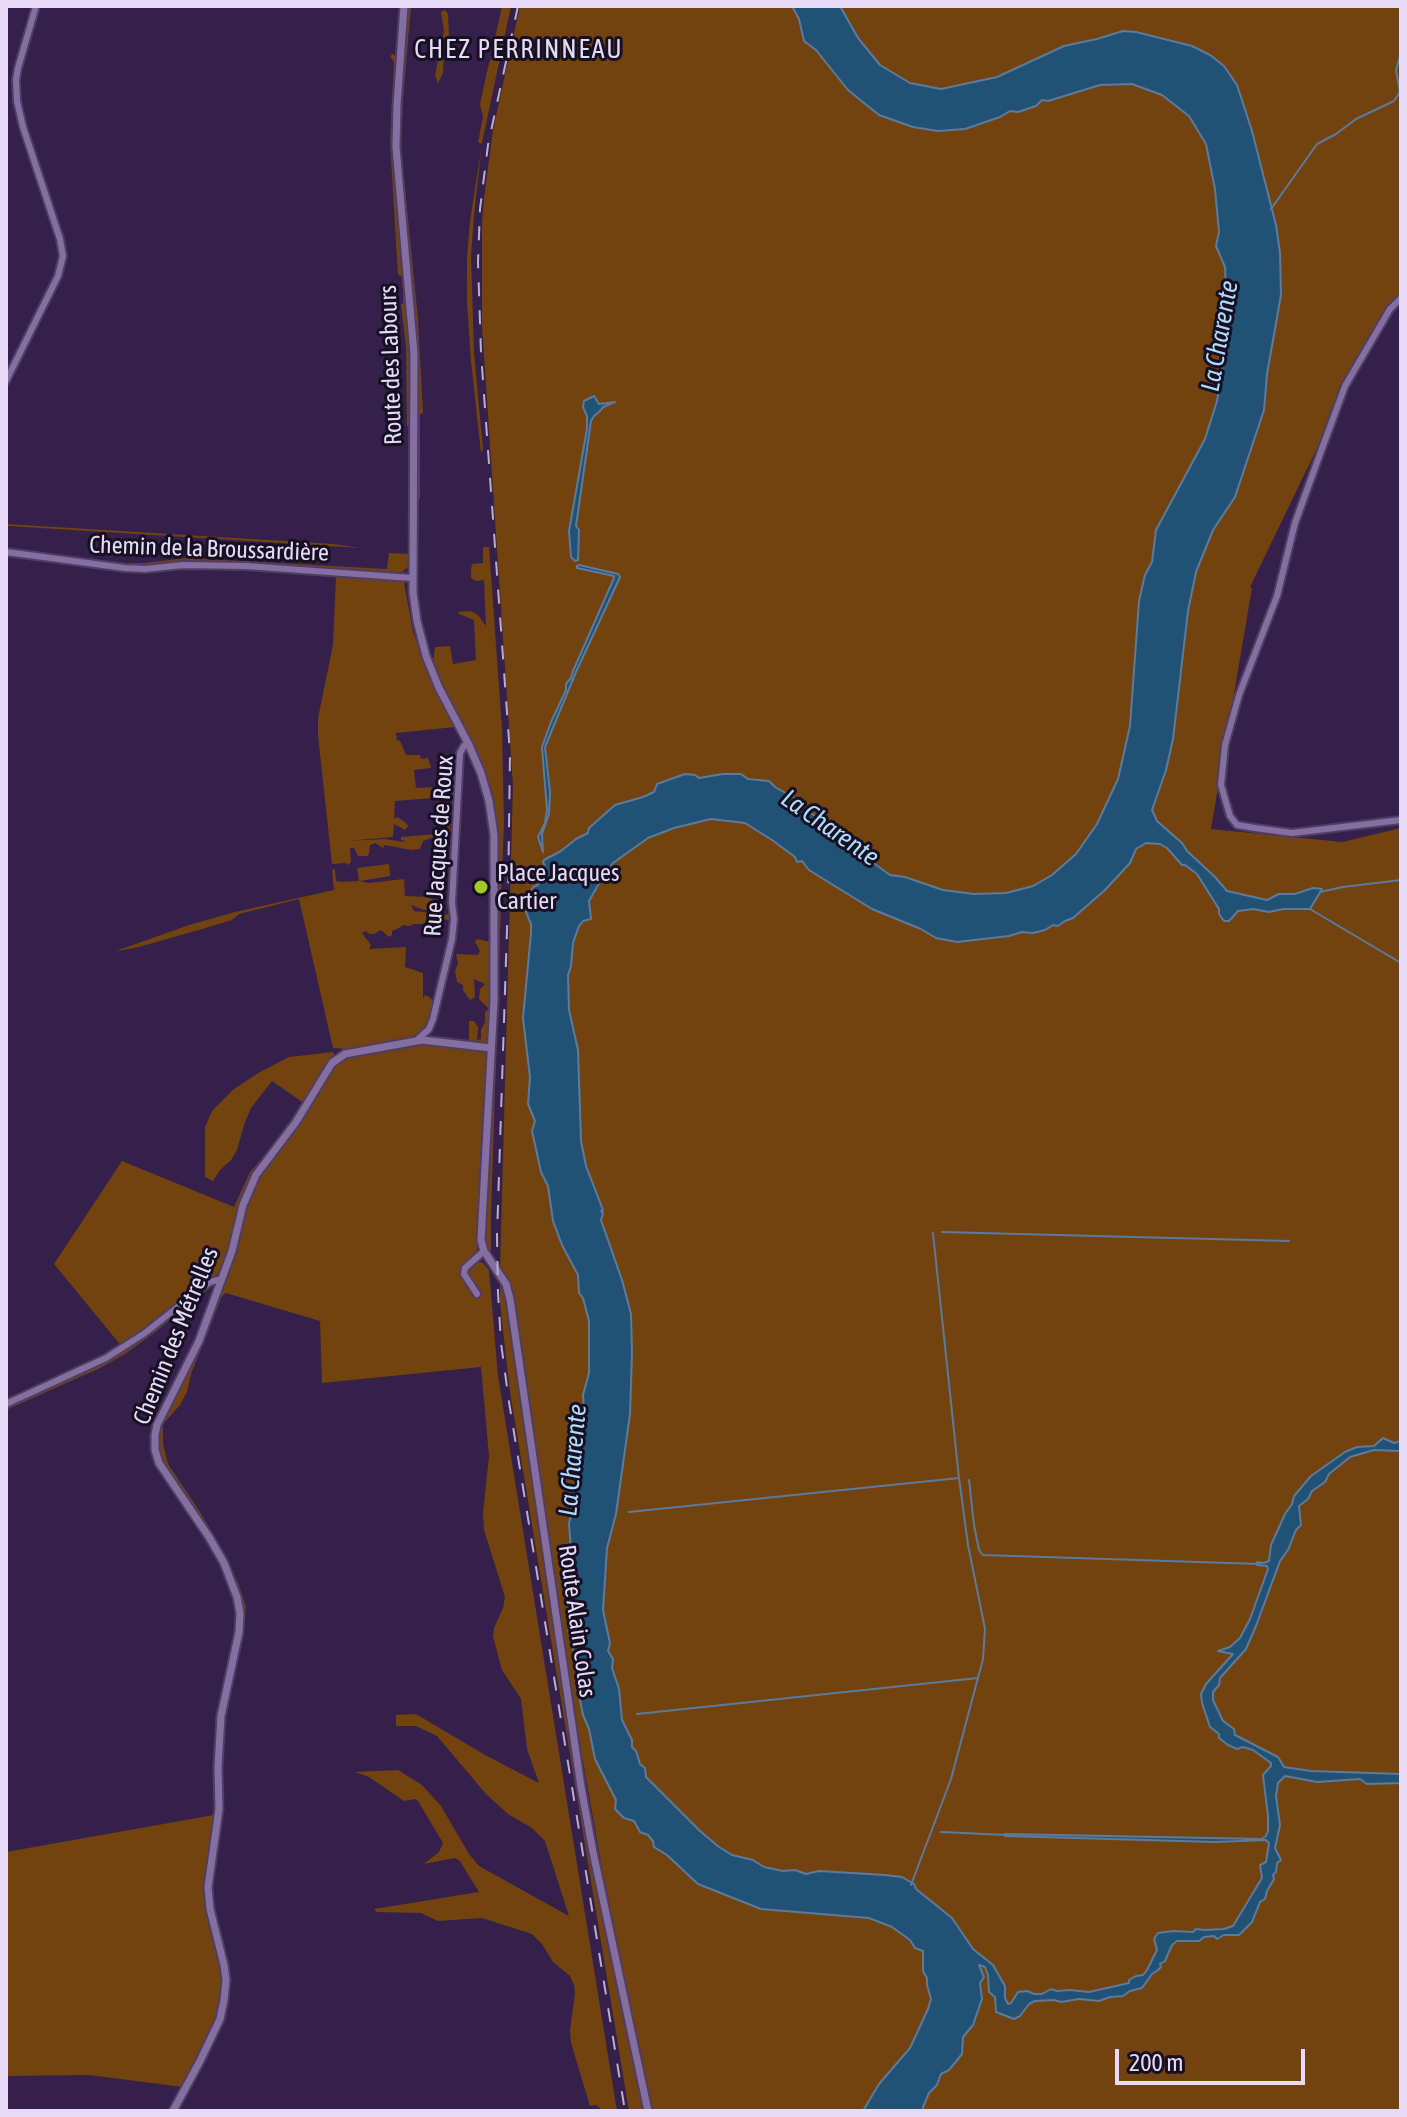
<!DOCTYPE html>
<html>
<head>
<meta charset="utf-8">
<style>
  body { margin:0 }
  #map { position:relative; width:1407px; height:2117px; overflow:hidden; background:#34204a; font-family:"Asap Condensed",sans-serif }
  canvas { display:block }
  .frame { position:absolute; inset:0; border:8px solid #e6dbf6; pointer-events:none }
  .scale { position:absolute; left:1115px; top:2049px; width:190px; height:36px; box-sizing:border-box; border:4px solid #e6dbf6; border-top:0; padding-left:10px; font-size:24px; line-height:28px; white-space:nowrap; color:#e6dbf6; -webkit-text-stroke:6px #170f22; paint-order:stroke }
</style>
</head>
<body>
<div id="map">
<canvas width="1407" height="2117"></canvas>
<div class="frame"></div>
<div class="scale">200 m</div>
</div>
<script>
const ctx = document.querySelector('canvas').getContext('2d');
ctx.lineJoin = 'round';
function paint(path, color) { ctx.fillStyle = color; ctx.fill(path, 'evenodd'); }
const toPath = rows => new Path2D(rows.map(r => 'M' + r).join(''));
function trace(path, color, width, dash) { ctx.strokeStyle = color; ctx.lineWidth = width; ctx.lineCap = dash ? 'butt' : 'round'; ctx.setLineDash(dash || []); ctx.stroke(path); }
function label(font, color, halo, rows, align = 'center') {
  ctx.font = font + ' "Asap Condensed",sans-serif'; ctx.lineWidth = 6; ctx.setLineDash([]); ctx.textBaseline = 'middle'; ctx.strokeStyle = halo; ctx.fillStyle = color; for (const [text, x, y, turn = 0] of rows) {
    ctx.save(); ctx.translate(x, y); ctx.rotate((+turn || 0) * Math.PI / 180); ctx.textAlign = isNaN(turn) ? turn : align; if (halo) ctx.strokeText(text, 0, 0); ctx.fillText(text, 0, 0); ctx.restore();
  }
}
const green = toPath([
  [407,6,411,6,403,99,401,149,418,319,423,413,420,414,420,499,416,498,418,355,400,167,399,137],
  [502,6,511,6,482,143,474,215,471,255,474,353,483,449,481,453,471,361,467,303,467,257,470,221,482,144,478,142,483,117,480,104,488,67,496,44,498,41,495,38],
  [520,6,1401,6,1401,293,1381,316,1250,587,1252,588,1211,829,1342,842,1401,828,1401,1443,1357,1447,1333,1459,1299,1506,1308,1499,1312,1491,1324,1482,1328,1474,1350,1457,1374,1450,1401,1451,1401,2111,653,2111,644,2078,646,2111,629,2111,510,1392,500,1303,500,1281,507,1297,556,1647,585,1837,627,2033,642,2071,642,2058,616,1940,612,1937,611,1932,614,1927,610,1920,605,1898,607,1893,604,1880,600,1877,602,1868,564,1655,557,1609,558,1598,555,1596,541,1481,537,1477,539,1470,523,1361,519,1353,521,1348,513,1306,513,1297,509,1283,500,1268,513,786,482,326,482,224,484,198,493,130],
  [445,10,448,14,449,34,444,53,443,73,438,83,435,75,444,31,441,12],
  [393,54,396,57,392,138,405,276,405,286,403,288,402,276,398,275,390,142,394,62,390,56],
  [403,291,405,292,411,349,411,426,407,426,406,347,401,304,403,304],
  [6,524,333,544,361,548,9,526,6,526],
  [483,547,489,547,502,729,504,822,501,898,499,899,496,821,487,778,469,736,437,676,433,664,435,647,450,646,453,664,476,660,474,620,459,614,458,612,471,611,478,615,486,626,484,580,476,581,471,578,471,570,472,564,483,563],
  [6,548,124,563,145,563,187,558,387,569,389,553,409,554,408,567,402,572,387,573,236,563,184,562,142,566,6,550],
  [336,576,398,579,404,582,413,632,438,693,455,727,396,733,397,741,399,740,401,743,406,755,420,755,421,759,428,758,431,768,414,770,416,788,455,786,454,797,442,798,446,803,441,804,433,798,395,801,394,819,397,817,405,822,408,826,405,830,394,824,393,837,346,841,385,839,404,842,405,841,401,840,401,837,438,834,451,819,452,825,449,826,452,832,448,837,431,838,423,841,420,849,411,850,385,845,383,848,375,843,370,845,369,854,367,856,358,856,354,848,350,848,351,862,348,865,346,863,332,864,318,735,318,718,333,645],
  [389,864,390,876,360,881,369,883,404,879,405,896,426,897,434,900,443,915,450,914,449,920,437,919,433,910,424,910,411,905,414,911,433,913,432,916,427,917,425,923,423,924,413,924,410,926,403,925,399,928,392,931,392,935,389,937,381,930,374,934,369,934,366,931,362,933,371,945,369,949,406,947,405,967,423,973,423,999,425,995,431,998,433,1003,426,1028,419,1036,412,1039,345,1049,333,1048,299,899,239,914,232,920,202,929,135,948,116,951,189,925,235,912,334,890,332,870,335,869,336,881,341,882,359,881,357,868],
  [501,904,491,1215,491,1256,486,1243,485,1223,489,1042,484,1045,469,1044,469,1021,474,1021,478,1027,477,1040,481,1039,481,1030,485,1022,485,1012,489,1009,479,999,480,989,485,984,474,979,475,997,470,1000,463,990,463,985,457,982,455,971,458,963,456,954,478,955,480,951,475,942,477,939,491,942,498,906],
  [416,1043,448,1044,485,1049,487,1059,477,1234,477,1250,471,1259,483,1263,489,1270,498,1376,617,2111,603,2111,596,2105,590,2106,571,2043,570,2030,575,1993,574,1985,570,1976,553,1962,542,1944,532,1934,482,1918,438,1921,421,1913,377,1912,374,1909,479,1892,460,1861,455,1858,424,1864,439,1852,443,1843,418,1801,415,1799,404,1801,369,1777,355,1772,398,1770,422,1785,441,1806,469,1854,479,1866,569,1916,545,1841,532,1828,508,1814,486,1794,437,1736,416,1726,396,1726,396,1715,416,1714,485,1755,539,1783,527,1749,521,1699,502,1670,493,1636,494,1628,503,1608,505,1597,484,1530,483,1513,489,1456,481,1367,322,1383,320,1321,226,1293,222,1296,191,1374,187,1392,180,1405,163,1424,163,1444,168,1464,200,1512,222,1549,239,1585,246,1607,241,1637,242,1612,240,1595,234,1578,211,1536,162,1464,158,1451,159,1428,171,1399,192,1364,215,1308,253,1188,262,1171,295,1131,319,1093,328,1073,341,1059],
  [333,1052,334,1056,305,1104,272,1081,251,1108,244,1125,237,1150,231,1160,220,1170,213,1181,205,1177,205,1127,212,1111,234,1089,260,1072,289,1057],
  [269,1151,254,1174,232,1243,220,1272,123,1348,54,1264,122,1161,234,1207,250,1172],
  [210,1286,154,1333,125,1354,100,1368,6,1410,6,1408,99,1365,125,1350,154,1330,204,1288],
  [214,1815,206,1872,206,1894,220,1964,222,1993,214,2025,196,2064,183,2087,89,2075,6,2076,6,1852]
]);
const water = toPath([
  [792,6,840,6,858,38,880,65,910,83,941,89,997,77,1064,46,1097,39,1123,31,1136,32,1192,46,1210,55,1224,66,1237,85,1252,131,1276,225,1280,253,1281,295,1267,374,1264,410,1235,497,1213,530,1196,572,1188,611,1173,739,1166,770,1152,810,1157,821,1182,843,1187,851,1215,877,1227,891,1267,900,1279,894,1295,894,1313,888,1322,889,1310,909,1283,909,1269,912,1253,909,1238,911,1229,921,1224,921,1219,914,1219,909,1197,874,1185,865,1182,865,1167,848,1160,844,1146,843,1136,849,1130,863,1105,890,1073,918,1065,921,1058,926,1053,925,1045,930,1033,933,1022,932,1009,936,957,942,936,938,921,929,872,909,809,870,802,861,797,862,795,857,772,840,745,823,711,819,674,828,648,838,613,863,605,873,589,901,591,919,583,921,579,926,573,943,571,966,568,975,569,1010,578,1050,581,1141,586,1166,603,1210,601,1211,603,1213,601,1220,622,1280,631,1314,632,1353,630,1414,616,1514,607,1548,603,1610,610,1643,608,1651,613,1659,612,1668,619,1689,622,1720,632,1740,632,1747,636,1751,640,1764,645,1768,646,1777,700,1831,719,1847,732,1855,753,1860,764,1867,783,1871,795,1870,806,1874,819,1871,885,1875,902,1877,914,1884,916,1889,952,1918,973,1949,993,1965,1005,1986,1005,1998,1008,2004,1011,2003,1018,1992,1027,1991,1034,1994,1042,1994,1051,1989,1057,1991,1070,1990,1089,1992,1129,1983,1129,1980,1136,1976,1143,1975,1147,1970,1157,1950,1154,1939,1158,1933,1173,1931,1193,1932,1196,1929,1205,1930,1224,1929,1233,1926,1262,1878,1260,1865,1266,1862,1269,1843,1266,1840,1215,1842,1005,1836,1004,1834,1262,1839,1266,1836,1268,1831,1268,1816,1263,1775,1271,1766,1271,1763,1253,1750,1243,1747,1237,1749,1228,1745,1219,1738,1219,1734,1210,1727,1202,1703,1201,1694,1206,1684,1233,1654,1218,1651,1230,1647,1240,1638,1250,1619,1268,1569,1267,1566,1257,1565,1257,1562,1264,1563,1269,1561,1271,1545,1285,1514,1292,1504,1294,1496,1311,1476,1345,1452,1357,1447,1374,1446,1383,1438,1394,1443,1401,1441,1401,1451,1374,1450,1350,1457,1329,1474,1325,1482,1312,1491,1308,1499,1299,1506,1301,1525,1296,1530,1288,1550,1280,1561,1256,1626,1246,1649,1220,1678,1219,1685,1213,1692,1213,1700,1223,1721,1234,1729,1235,1735,1278,1757,1284,1767,1311,1771,1401,1774,1401,1783,1367,1784,1360,1779,1317,1782,1285,1776,1278,1783,1276,1796,1280,1825,1275,1848,1281,1860,1277,1863,1276,1872,1273,1875,1274,1879,1267,1891,1265,1899,1260,1902,1252,1922,1239,1935,1224,1935,1217,1939,1214,1936,1204,1937,1199,1941,1177,1941,1172,1945,1165,1961,1160,1964,1161,1967,1158,1970,1152,1974,1142,1988,1130,1991,1123,1996,1110,1997,1099,2001,1079,1999,1061,2002,1054,2000,1035,2001,1029,2004,1020,2016,1014,2019,996,2012,995,1997,989,1992,988,1975,985,1967,979,1965,984,1977,980,1983,982,1999,973,2025,963,2037,962,2054,949,2070,941,2074,937,2085,929,2093,923,2107,923,2111,863,2111,879,2084,910,2048,928,2009,931,1999,927,1985,927,1978,923,1971,923,1951,915,1948,910,1940,892,1927,869,1918,761,1909,698,1884,667,1855,654,1847,653,1841,648,1835,640,1832,634,1821,624,1818,615,1809,616,1800,595,1759,589,1729,583,1715,576,1679,576,1660,568,1629,568,1603,565,1596,567,1576,572,1566,569,1523,573,1509,570,1505,570,1496,571,1488,576,1481,585,1424,583,1395,589,1373,589,1321,583,1298,579,1293,578,1275,562,1245,553,1221,548,1186,541,1172,532,1131,535,1121,528,1104,530,1077,523,1018,531,933,531,924,526,912,526,904,533,887,538,885,547,871,543,862,544,860,561,851,576,839,588,833,589,828,615,805,643,797,654,792,657,784,685,774,695,775,699,778,723,774,741,774,748,779,769,781,775,787,798,800,825,826,833,828,841,838,846,849,872,862,890,875,905,877,943,890,974,894,1006,893,1033,886,1052,875,1076,854,1097,824,1118,779,1130,726,1139,601,1145,575,1152,562,1156,530,1205,439,1217,401,1225,353,1227,313,1225,267,1216,246,1219,232,1215,189,1206,144,1189,116,1162,95,1132,84,1100,85,1048,101,1042,100,1036,106,1018,112,1010,111,1000,117,965,129,938,131,913,127,879,115,848,90,816,50,804,41,799,19,792,6],
  [594,396,599,404,615,402,603,407,601,410,594,416,591,421,576,526,579,530,578,560,575,561,571,557,569,531,587,429,587,416,583,407,584,401,594,396],
  [579,565,618,574,620,577,576,672,545,747,550,792,549,814,542,834,543,852,538,837,545,823,547,810,542,747,551,722,566,690,566,684,571,678,573,671,614,578,614,576,577,568,577,566,579,565]
]);
const stream = toPath([
  [1271,209,1317,144,1336,134,1356,119,1394,101,1400,92,1396,70,1401,53],
  [1320,892,1343,887,1401,880],
  [1310,909,1401,963],
  [942,1232,1289,1241],
  [969,1480,974,1525,979,1550,983,1555,1260,1564],
  [629,1512,959,1478],
  [637,1714,978,1678],
  [941,1832,1007,1835],
  [911,1885,951,1779,983,1659,985,1629,968,1545,959,1478,933,1233]
]);
const minor = toPath([
  [1401,298,1390,309,1345,386,1324,443,1295,523,1277,596,1239,695,1225,745,1221,785,1230,816,1237,825,1255,828,1292,833,1401,820],
  [6,381,58,276,63,256,60,239,23,127,17,101,16,80,18,68,36,6],
  [6,552,125,568,145,569,183,565,246,566,412,578],
  [416,1041,429,1029,433,1019,452,939,454,919,452,903,460,753,464,746,468,743],
  [477,1294,464,1274,465,1268,484,1251],
  [6,1404,106,1358,145,1333,199,1290,210,1282,222,1279]
]);
const tertiary = toPath([
  [404,6,397,105,396,147,414,354,413,593,417,621,426,656,439,688,468,743,481,773,489,801,494,835,494,1000,481,1240,484,1251,506,1284,510,1299,581,1787,593,1852,648,2111],
  [173,2111,200,2061,220,2019,224,2000,226,1980,224,1965,210,1909,208,1887,219,1809,218,1767,221,1716,239,1632,240,1613,237,1597,224,1563,209,1537,159,1463,155,1450,155,1435,157,1425,199,1341,232,1251,243,1205,256,1175,296,1122,332,1063,345,1054,422,1040,491,1048]
]);
const rail = toPath([
  [518,6,488,145,480,209,478,262,481,353,510,754,508,899,497,1236,498,1293,501,1343,509,1402,625,2111]
]);
const markers = [
  [481,887,8,"#a1c929"]
];
const streetNames = [
  ["Route des Labours",391,365,-92],
  ["Chemin de la Broussardière",209,549,2],
  ["Rue Jacques de Roux",439,846,-86],
  ["Chemin des Métrelles",176,1336,-68],
  ["Route Alain Colas",577,1621,82]
];
const poiNames = [
  ["Place Jacques",497,873],
  ["Cartier",497,901]
];
const neighbourhoodNames = [
  ["CHEZ PERRINNEAU",519,50]
];
const waterNames = [
  ["La Charente",1220,336,-80],
  ["La Charente",830,828,35],
  ["La Charente",573,1460,-85]
];
paint(green, '#72430f');
paint(water, '#215275');
trace(water, '#5c7b9c', 2);
trace(stream, '#5c7b9c', 2);
trace(minor, '#503d63', 10);
trace(tertiary, '#503d63', 11);
trace(minor, '#846fa0', 6);
trace(tertiary, '#846fa0', 7);
trace(rail, '#bcafcd', 2, [14, 14]);
for (const [x, y, r, color] of markers) { const dot = new Path2D(); dot.arc(x, y, r, 0, 2 * Math.PI); ctx.fillStyle = color; ctx.fill(dot); trace(dot, '#170f22', 3); }
label('24px', '#e6dbf6', '#170f22', streetNames);
label('24px', '#e6dbf6', '#170f22', poiNames, 'left');
ctx.letterSpacing = '2px';
label('26px', '#e6dbf6', '#170f22', neighbourhoodNames);
ctx.letterSpacing = '0px';
label('italic 26px', '#b0dafc', '#170f22', waterNames);
</script>
</body>
</html>
